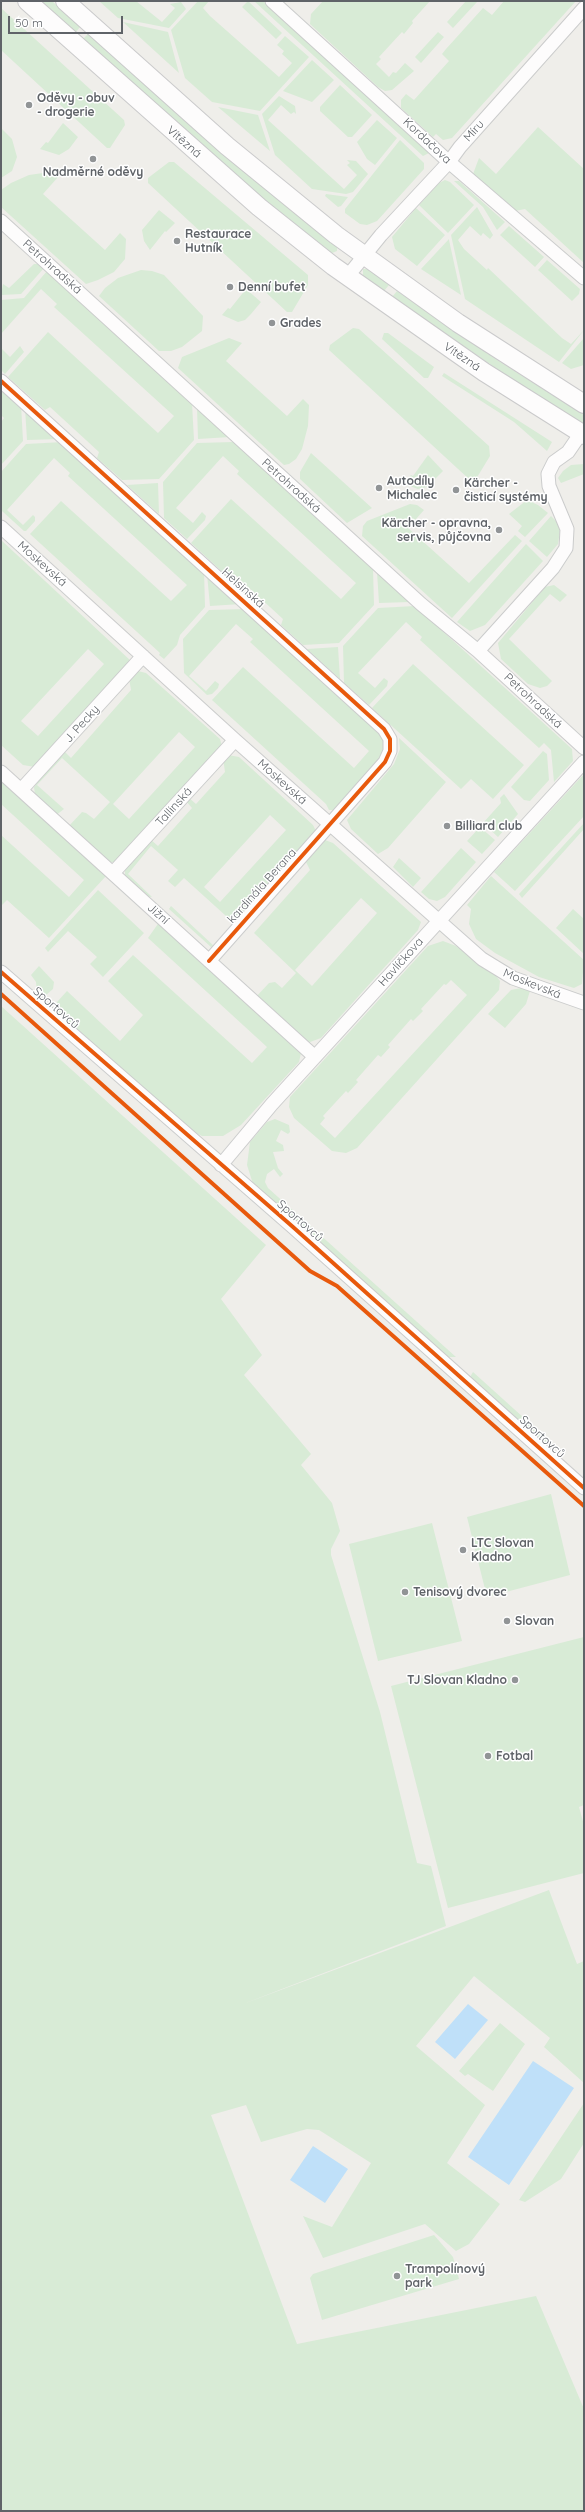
<!DOCTYPE html>
<html>
<head>
<meta charset="utf-8">
<style>
  body { margin:0 }
  #map { position:relative; width:585px; height:2512px; overflow:hidden; background:#efeeea; font-family:Quicksand,sans-serif }
  canvas { display:block }
  .frame { position:absolute; inset:0; border:2px solid #5f6368; pointer-events:none }
  .scale { position:absolute; left:8px; top:16px; width:115px; height:18px; box-sizing:border-box; border:2px solid #5f6368; border-top:0; padding-left:5px; font-size:12px; line-height:14px; white-space:nowrap; color:#5f6368; -webkit-text-stroke:3px #fff; paint-order:stroke }
</style>
</head>
<body>
<div id="map">
<canvas width="585" height="2512"></canvas>
<div class="frame"></div>
<div class="scale">50 m</div>
</div>
<script>
const ctx = document.querySelector('canvas').getContext('2d');
ctx.lineJoin = 'round';
function paint(path, color) { ctx.fillStyle = color; ctx.fill(path, 'evenodd'); }
const toPath = rows => new Path2D(rows.map(r => 'M' + r).join(''));
function trace(path, color, width, dash) { ctx.strokeStyle = color; ctx.lineWidth = width; ctx.lineCap = dash ? 'butt' : 'round'; ctx.setLineDash(dash || []); ctx.stroke(path); }
function label(font, color, halo, rows, align = 'center') {
  ctx.font = font + ' Quicksand,sans-serif'; ctx.lineWidth = 3; ctx.setLineDash([]); ctx.textBaseline = 'middle'; ctx.strokeStyle = halo; ctx.fillStyle = color; for (const [text, x, y, turn = 0] of rows) {
    ctx.save(); ctx.translate(x, y); ctx.rotate((+turn || 0) * Math.PI / 180); ctx.textAlign = isNaN(turn) ? turn : align; if (halo) ctx.strokeText(text, 0, 0); ctx.fillText(text, 0, 0); ctx.restore();
  }
}
const green = toPath([
  [40,1,52,1,80,27,75,33],
  [99,1,136,1,162,22,175,8,170,4,181,2,186,9,169,28,118,18],
  [198,1,209,1,203,8,210,16,279,77,292,63,282,54,284,51,277,45,285,36,309,57,260,111,212,102,185,78,171,30],
  [248,1,282,33,276,39,242,7],
  [254,1,263,1,429,153,423,156],
  [323,1,430,1,412,21,413,23,404,34,402,32,379,57,381,59,376,64,389,77,393,72,396,73,405,63,414,71,392,90,385,91,378,87,310,24,311,14],
  [466,1,477,2,453,28,447,22],
  [504,1,576,1,452,138,443,140,436,134,433,137,401,108,401,100,406,94,414,100,449,61,442,54,446,49,483,8,492,15],
  [1,8,124,120,125,125,110,148,107,148,1,50],
  [123,22,168,32,179,73],
  [438,32,444,37,421,63,415,57],
  [88,34,221,153,337,247,337,251,332,253,249,187,82,40],
  [312,60,334,80,312,102,283,91],
  [340,85,372,115,352,137,348,137,320,111,320,107],
  [279,96,295,106,296,114,294,112,291,114,281,105,268,120,344,189,357,175,347,165,350,163,347,160,356,161,368,174,353,192,346,194,312,189,275,155,262,114],
  [218,107,258,115,270,151],
  [377,120,397,138,375,165,367,159,357,142],
  [63,123,78,137,69,149,59,155,40,149,46,142,48,143],
  [538,127,584,169,584,263,525,209,515,211,473,174,479,158,496,174],
  [1,128,12,139,17,157,12,171,1,178],
  [400,140,424,163,424,169,377,221,367,225,360,224,345,213,345,209],
  [169,162,174,162,308,275,308,285,292,312,287,312,148,183,148,178],
  [50,172,59,176,43,194,105,250,120,233,126,239,125,259,114,272,98,280,86,284,1,207,1,190,11,183,29,175],
  [445,180,450,182,474,205,448,233,419,205,439,183],
  [454,181,459,181,505,222,497,230,483,207],
  [326,194,348,197,341,206,338,207,325,196],
  [477,207,493,235,490,239,483,233,481,236,470,226,458,240,464,249,487,270,488,268,562,338,571,344,584,330,559,362,465,299,451,235],
  [416,208,445,235,417,266,395,249,392,237],
  [159,210,175,223,166,232,165,231,150,250,144,241,142,230],
  [509,226,544,257,535,267,500,235],
  [449,239,449,240,461,295,421,269],
  [547,260,580,289,579,294,572,301,538,270],
  [34,264,39,264,44,268,21,294,1,295,3,284,9,288],
  [363,269,368,269,389,285,384,291,363,276],
  [141,270,152,271,164,275,203,316,202,331,182,347,171,351,159,351,99,296,105,288,118,278],
  [47,271,192,403,194,440,159,479,122,480,97,458,99,452,50,407,45,410,8,377,48,332,158,433,174,416,54,307,57,304,41,289,1,334,1,300,24,298],
  [246,289,261,302,251,314,245,320,238,322,222,315,228,308,230,309],
  [397,291,497,360,584,415,584,424,503,373,392,297],
  [353,328,359,329,489,446,490,456,476,479,470,480,329,350,330,345],
  [384,333,388,333,434,367,428,378,424,378,382,339],
  [229,338,242,343,226,361,287,416,303,399,309,405,308,426,302,449,296,459,289,464,284,465,178,368,182,357],
  [584,338,584,365,571,369,562,363],
  [20,346,24,352,5,374,1,370,1,348,10,357],
  [444,373,552,442,547,451,514,422,442,376],
  [1,386,21,404,23,441,1,465,1,422,4,418,1,415],
  [197,407,230,437,198,439],
  [25,408,60,439,27,440],
  [63,442,204,570,205,607,180,635,177,645,164,659,159,655,160,653,30,534,61,501,171,601,187,585,68,476,70,473,54,458,7,510,23,525,33,515,35,517,35,521,26,531,24,531,2,511,1,472,26,444],
  [234,442,373,568,374,605,339,643,303,645,281,625,283,619,234,574,228,577,191,543,231,499,341,599,356,583,237,474,239,471,223,456,176,508,193,523,202,512,206,516,205,520,187,539,164,518,163,482,197,443],
  [311,453,372,508,347,523,300,479,300,472],
  [428,455,443,471,427,487,418,489,407,485,404,482,411,475,413,476],
  [584,464,584,474,561,483,558,478,563,471,571,465],
  [158,483,159,514,127,485],
  [527,500,538,505,548,513,525,537,518,531,522,526,509,514],
  [410,504,417,505,424,510,408,528,469,583,515,535,522,541,452,618,362,536,363,526,367,521],
  [551,516,558,523,560,531,558,544,547,557,529,541],
  [1,540,131,661,35,767,23,765,1,745],
  [88,649,104,664,38,736,21,721],
  [526,544,543,561,485,625,470,631,457,622],
  [377,572,410,602,379,603],
  [207,574,241,604,210,606],
  [554,585,567,595,560,602,550,594,509,639,552,681,547,686,540,688,528,684,501,659,498,643,545,587],
  [415,606,572,749,573,761,554,782,551,750,544,743,539,748,420,640,422,637,406,622,358,673,375,688,384,678,388,681,387,686,369,705,344,683,343,646,378,608],
  [246,609,383,736,386,752,335,810,329,810,326,804,212,700,243,667,354,768,369,751,250,642,253,639,236,624,189,676,206,691,215,681,219,684,218,688,212,694,207,695,184,673,183,639,209,610],
  [338,647,340,679,307,649],
  [413,664,524,765,493,799,471,779,461,789,372,708],
  [138,671,146,673,220,739,222,747,116,862,107,862,68,827,82,812,86,813,94,819,110,802,62,758,37,785,64,809,55,816,35,795,34,787,63,750,71,758,131,690,129,678],
  [179,732,195,747,129,819,113,804],
  [399,738,446,782,388,848,378,854,351,829,347,820,394,764,400,749],
  [543,751,547,754,549,780,530,801,524,800,511,787],
  [228,755,239,757,313,825,316,831,236,925,184,878,175,887,168,881,178,870,151,846,128,874,152,897,143,896,125,877,125,868,150,839,158,846,192,808,185,800,188,797,196,804,225,772,223,758],
  [270,815,286,830,220,902,204,887],
  [584,774,584,816,515,891,494,872],
  [1,777,106,876,49,938,7,900,1,906,1,835,69,897,84,880,1,804],
  [504,794,518,814,498,837,483,823,501,803,500,798],
  [584,823,584,829,522,898,519,894],
  [480,827,495,840,482,854,467,841],
  [325,840,333,843,421,922,418,930,321,1038,310,1042,305,1041,255,998,269,983,275,982,282,988,296,973,254,933,310,870,305,860],
  [361,898,377,913,312,986,295,970],
  [461,848,476,862,445,897,437,901,429,899,421,892],
  [399,858,421,878,413,887,393,867],
  [491,876,584,960,582,984,574,988,539,977,495,953,476,939,469,924,471,909,467,905],
  [98,890,144,933,103,977,90,964,97,957,68,931,48,952,45,948],
  [171,906,214,946,211,947,169,909],
  [573,909,584,919,584,954,556,928],
  [160,921,301,1053,299,1062,241,1125,223,1136,202,1136,190,1130,56,1010,57,1002,67,991,120,1041,143,1015,108,981,133,955,252,1063,267,1047,148,938],
  [443,941,456,946,496,976,500,981,499,990,357,1148,346,1153,332,1151,294,1118,289,1107,290,1097,428,946],
  [451,980,467,995,335,1138,320,1124,325,1118,323,1116,346,1091,348,1093,358,1082,356,1080,378,1055,381,1057,390,1047,388,1045,411,1019,413,1021,423,1011,421,1009,444,984,446,985],
  [39,966,54,982,53,989,46,995,37,992,36,982,31,975],
  [521,988,530,991,526,1004,505,1028,488,1014,511,990],
  [1,1006,266,1245,221,1299,262,1355,244,1375,311,1454,301,1465,332,1503,340,1531,331,1549,331,1555,380,1712,417,1863,431,1866,446,1926,243,2004,549,1890,577,1964,584,1961,584,2083,544,2047,550,2038,474,1976,416,2046,485,2105,447,2163,500,2204,469,2244,456,2251,425,2224,323,2258,303,2216,332,2227,371,2163,319,2130,307,2129,261,2142,246,2105,211,2115,297,2344,536,2296,584,2409,584,2511,1,2511],
  [275,1119,289,1125,290,1132,288,1134,281,1130,276,1141,283,1145,284,1151,273,1152,278,1168,283,1174,280,1177,274,1169,267,1174,265,1182,268,1188,456,1357,448,1357,253,1184,247,1165,250,1142,267,1122],
  [473,1372,555,1446,546,1446,470,1377],
  [551,1494,570,1575,487,1597,467,1517],
  [432,1523,462,1641,378,1661,349,1544],
  [584,1637,584,1805,579,1807,584,1825,584,1873,448,1908,391,1686],
  [500,2023,525,2044,493,2091,468,2074,465,2076,459,2071],
  [584,2103,584,2143,561,2179,525,2202,519,2200],
  [434,2235,453,2257,459,2279,322,2320,310,2278,313,2274]
]);
const water = toPath([
  [468,2004,488,2020,455,2059,435,2042],
  [533,2061,574,2088,509,2185,468,2157],
  [313,2146,348,2169,325,2203,290,2180]
]);
const street = toPath([
  [272,1,449,162,584,278],
  [1,221,421,604,478,651,584,748],
  [347,277,381,235,449,162,460,147,584,8],
  [1,381,384,729,390,739,390,751,385,762,209,961],
  [1,527,235,740,482,959,513,978,584,1003],
  [478,651,553,568,566,548,567,529,549,486,548,474,554,462,568,452,581,433],
  [1,772,315,1057],
  [21,790,143,656],
  [113,873,235,740],
  [1,972,293,1227,584,1488],
  [221,1165,272,1104,584,762]
]);
const secondary = toPath([
  [27,1,259,207,333,266,484,372,584,435],
  [65,1,227,146,336,235,458,323,584,404]
]);
const cycleway = toPath([
  [1,381,384,729,390,739,390,751,385,762,209,961],
  [1,972,293,1227,584,1488],
  [1,994,310,1271,337,1286,584,1506]
]);
const markers = [
  [29,105,4,"#919496"],
  [93,159,4,"#919496"],
  [177,241,4,"#919496"],
  [230,287,4,"#919496"],
  [272,323,4,"#919496"],
  [379,488,4,"#919496"],
  [456,490,4,"#919496"],
  [499,530,4,"#919496"],
  [447,826,4,"#919496"],
  [463,1550,4,"#919496"],
  [405,1592,4,"#919496"],
  [507,1621,4,"#919496"],
  [515,1680,4,"#919496"],
  [488,1756,4,"#919496"],
  [397,2276,4,"#919496"]
];
const poiNames = [
  ["Oděvy - obuv",37,98],
  ["- drogerie",37,112],
  ["Nadměrné oděvy",93,172,"center"],
  ["Restaurace",185,234],
  ["Hutník",185,248],
  ["Denní bufet",238,287],
  ["Grades",280,323],
  ["Autodíly",387,481],
  ["Michalec",387,495],
  ["Kärcher -",464,483],
  ["čisticí systémy",464,497],
  ["Kärcher - opravna,",491,523,"right"],
  ["servis, půjčovna",491,537,"right"],
  ["Billiard club",455,826],
  ["LTC Slovan",471,1543],
  ["Kladno",471,1557],
  ["Tenisový dvorec",413,1592],
  ["Slovan",515,1621],
  ["TJ Slovan Kladno",507,1680,"right"],
  ["Fotbal",496,1756],
  ["Trampolínový",405,2269],
  ["park",405,2283]
];
const streetNames = [
  ["Míru",474,131,-48],
  ["Kordačova",427,141,43],
  ["Vítězná",184,142,41],
  ["Petrohradská",52,267,42],
  ["Vítězná",462,357,34],
  ["Petrohradská",291,486,42],
  ["Moskevská",42,564,42],
  ["Helsinská",243,588,42],
  ["Petrohradská",533,701,43],
  ["J. Pecky",82,724,-48],
  ["Moskevská",282,782,42],
  ["Tallinská",174,807,-48],
  ["kardinála Berana",262,886,-48],
  ["Jižní",158,914,42],
  ["Havlíčkova",401,962,-48],
  ["Moskevská",532,984,22],
  ["Sportovců",56,1008,41],
  ["Sportovců",300,1221,41],
  ["Sportovců",542,1437,42]
];
paint(green, '#d8ebd6');
paint(water, '#bfe0f9');
trace(street, '#cbcccc', 15);
trace(secondary, '#cacacb', 20);
trace(street, '#fdfcfc', 13);
trace(secondary, '#fdfcfc', 18);
trace(cycleway, '#e8590c', 4);
for (const [x, y, r, color] of markers) { const dot = new Path2D(); dot.arc(x, y, r, 0, 2 * Math.PI); ctx.fillStyle = color; ctx.fill(dot); trace(dot, '#fff', 1.5); }
label('bold 12px', '#5f6368', '#fff', poiNames, 'left');
label('12px', '#5f6368', '#fff', streetNames);
</script>
</body>
</html>
